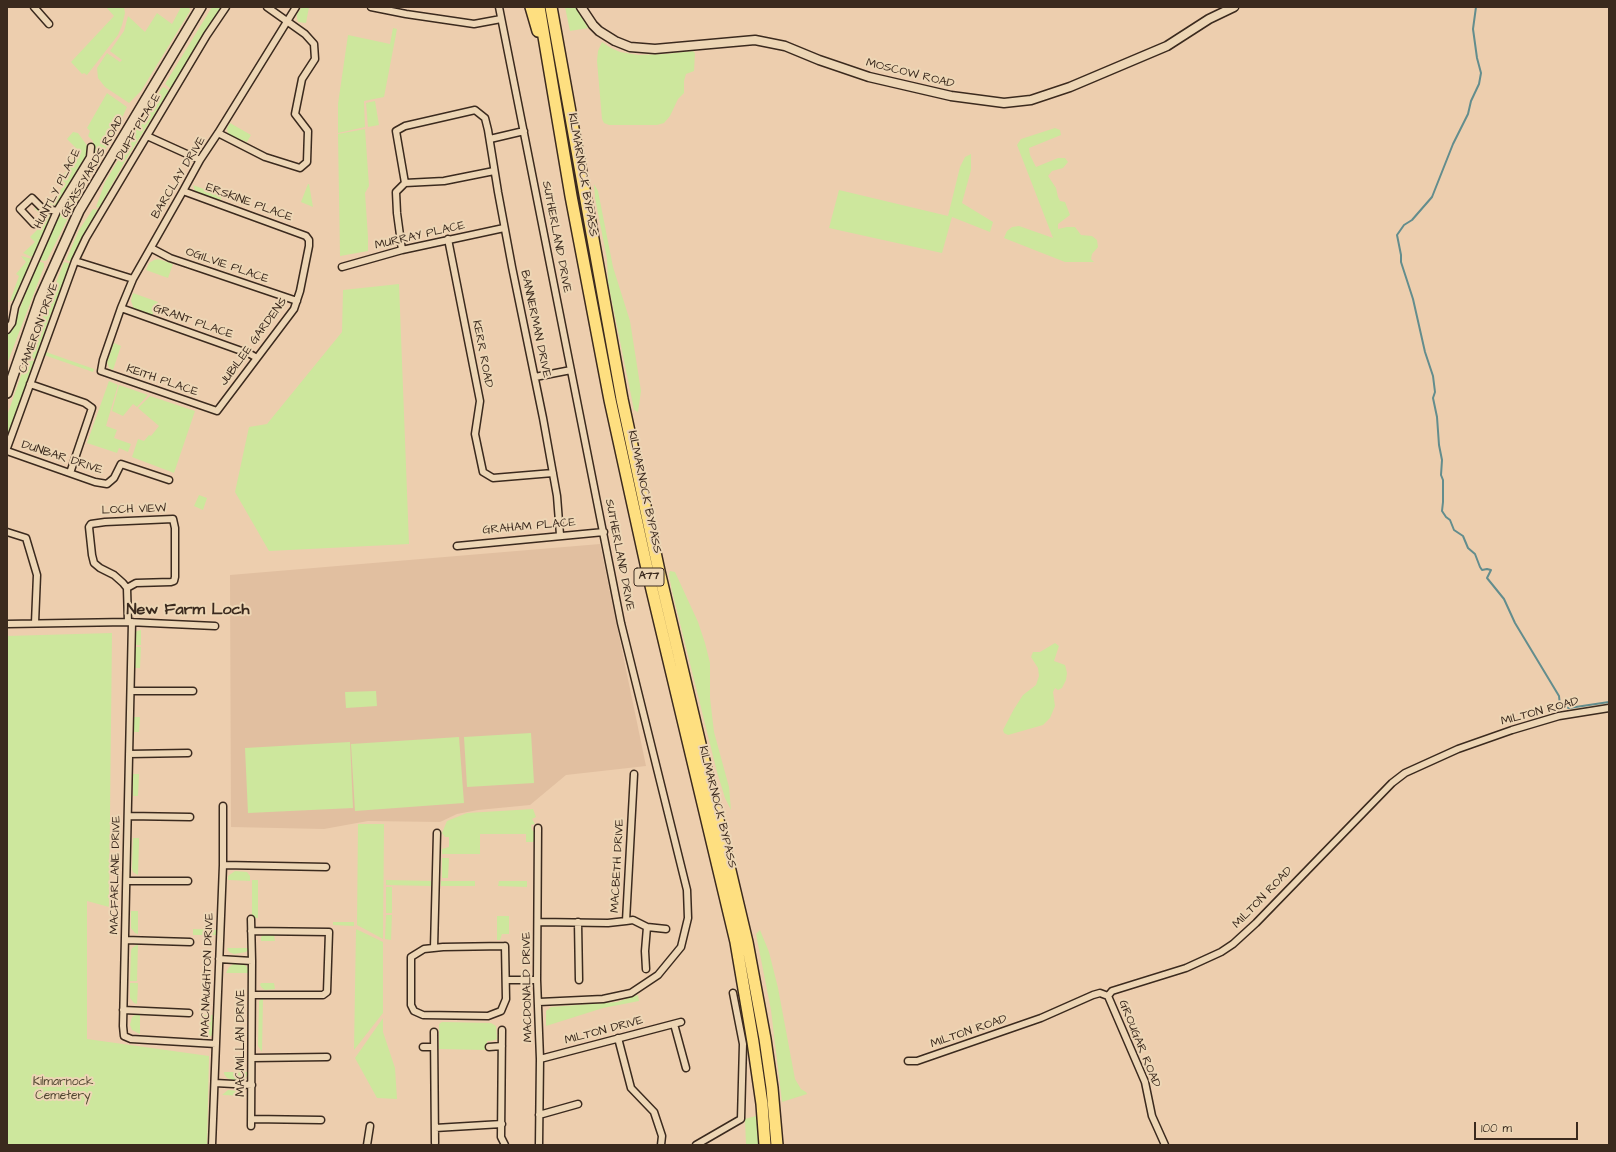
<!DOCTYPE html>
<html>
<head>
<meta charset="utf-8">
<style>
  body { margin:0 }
  #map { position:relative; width:1616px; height:1152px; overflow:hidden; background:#edceae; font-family:"Architects Daughter",sans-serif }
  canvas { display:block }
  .frame { position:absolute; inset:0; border:8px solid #3b2a1e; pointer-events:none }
  .scale { position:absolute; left:1474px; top:1122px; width:104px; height:18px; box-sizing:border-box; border:2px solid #3b2a1e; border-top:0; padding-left:5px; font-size:12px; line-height:14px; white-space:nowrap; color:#3b2a1e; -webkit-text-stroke:3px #edd6b5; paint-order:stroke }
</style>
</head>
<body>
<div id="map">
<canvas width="1616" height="1152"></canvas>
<div class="frame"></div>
<div class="scale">100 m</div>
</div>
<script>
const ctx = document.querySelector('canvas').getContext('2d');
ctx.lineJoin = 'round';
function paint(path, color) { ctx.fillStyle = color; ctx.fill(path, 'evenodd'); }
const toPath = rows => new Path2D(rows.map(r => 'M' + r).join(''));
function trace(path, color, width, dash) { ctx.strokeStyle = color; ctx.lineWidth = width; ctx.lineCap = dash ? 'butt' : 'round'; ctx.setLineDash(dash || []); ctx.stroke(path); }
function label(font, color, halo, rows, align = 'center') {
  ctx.font = font + ' "Architects Daughter",sans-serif'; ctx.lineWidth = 4; ctx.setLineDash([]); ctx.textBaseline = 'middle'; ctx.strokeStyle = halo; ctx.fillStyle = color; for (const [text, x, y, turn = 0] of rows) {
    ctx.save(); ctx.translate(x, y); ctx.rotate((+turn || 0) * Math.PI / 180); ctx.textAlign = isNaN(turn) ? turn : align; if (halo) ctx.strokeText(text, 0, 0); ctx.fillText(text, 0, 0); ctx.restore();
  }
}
const built = toPath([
  [600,544,646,766,566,775,530,805,478,810,457,814,440,822,368,821,324,829,231,827,230,575]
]);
const green = toPath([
  [106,7,124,7,125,13,122,25,118,35,87,75,84,73,82,74,71,62,114,16],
  [181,7,189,7,190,11,141,91,129,103,105,87,98,78,97,68,107,53,120,62,122,60,110,51,124,31,128,16,145,32,157,13,172,24],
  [212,7,221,7,171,89,165,84],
  [302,7,309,7,306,23,298,22,297,18,297,14],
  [565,7,576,7,588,28,570,31],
  [393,28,397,29,384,97,364,101,365,127,338,133,338,104,348,35,390,44],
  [602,42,611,48,620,52,638,55,665,54,693,51,695,53,694,71,686,74,684,81,684,93,678,99,670,116,664,123,657,125,609,125,604,123,602,119,597,61,598,51],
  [164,87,169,91,125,161,99,208,96,207,105,182,162,88],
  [107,93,127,107,115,133,83,187,80,189,75,185,94,153,93,141,88,136,90,131,87,128],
  [375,101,379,125,368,127,366,103],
  [230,123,251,135,247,142,233,137,228,134,227,128],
  [1055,128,1060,130,1061,135,1029,148,1030,155,1036,167,1058,158,1065,158,1068,162,1063,168,1052,171,1048,176,1056,188,1058,197,1060,201,1065,202,1070,215,1058,224,1058,229,1067,227,1075,227,1081,235,1092,236,1097,240,1098,247,1092,254,1091,259,1094,262,1065,262,1004,238,1007,231,1012,227,1019,226,1053,238,1017,145,1021,139],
  [365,129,369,186,365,193,368,237,368,251,340,256,338,134],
  [73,132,78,133,88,147,85,157,68,185,60,202,56,205,45,207,43,206,44,204,56,196,66,183,59,180,69,168,67,165,79,151,67,139],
  [971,154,971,170,962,203,993,222,990,232,952,217,942,253,829,228,839,190,948,216,960,167,965,157],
  [308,184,309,184,313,207,301,202],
  [594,184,598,191,613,267,630,321,641,391,638,412,634,410,633,405,608,282,607,259,595,198],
  [193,185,222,196,220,202,196,193],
  [74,188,81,191,81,192,47,260,45,261,40,260,39,258,48,238],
  [34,208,36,208,52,216,32,257,23,253,35,242,30,237,47,220],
  [93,209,98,210,72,262,66,260,79,230],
  [21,256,32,259,32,261,17,298,14,300,7,302,7,300,10,301,19,276,16,274,26,262],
  [158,259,173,264,168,278,146,270,149,263,154,260],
  [38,261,44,263,44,267,7,364,7,335,14,324],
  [64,262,71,264,48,321,35,359,28,357,30,350],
  [399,284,409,544,269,551,235,492,249,427,267,424,342,332,343,290],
  [133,293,158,302,152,316,134,309,131,301],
  [114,343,121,346,113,370,109,368,107,362],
  [46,352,94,369,93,372,44,355],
  [27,358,34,361,7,440,7,416],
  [109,381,118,385,106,426,117,430,114,438,131,444,128,452,119,448,117,453,87,443],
  [119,385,148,395,137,407,133,404,123,416,112,411],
  [150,396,195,411,174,473,132,457,138,439,144,441,149,435,151,436,159,426,138,408],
  [199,495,207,498,203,510,194,506],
  [670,571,675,572,698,622,705,643,710,663,710,698,714,732,729,787,731,810,725,798,717,772,672,591,669,575],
  [141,630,141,645,135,645,135,633,137,631],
  [112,633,109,907,87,901,87,1039,209,1056,207,1145,7,1145,7,636],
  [1055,643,1059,646,1054,661,1065,665,1067,673,1066,680,1062,688,1058,690,1055,688,1053,692,1055,706,1050,718,1043,725,1008,735,1004,733,1003,730,1014,709,1023,695,1036,685,1039,676,1038,668,1031,657,1033,652,1040,652],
  [135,647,141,647,140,668,135,668],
  [376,691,377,706,346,708,345,692],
  [134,717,140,717,139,732,134,732],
  [531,733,534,783,467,787,464,737],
  [459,737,464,803,355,811,351,744],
  [350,742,353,808,248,813,245,748],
  [133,774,139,774,138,796,133,796],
  [533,809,536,817,532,819,535,824,531,825,532,830,536,833,536,839,533,842,526,842,526,834,480,834,480,854,442,854,442,849,449,847,449,837,445,837,442,833,447,821,467,813],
  [358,824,384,824,383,939,357,925],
  [133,838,139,838,139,842,138,875,133,872,132,868],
  [442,858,449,858,448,878,442,878],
  [235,871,247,872,250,876,250,881,228,880,228,876],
  [252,880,258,880,258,918,252,918],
  [386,880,431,881,431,886,386,885],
  [441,881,475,881,475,886,441,886],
  [499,881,527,881,527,887,498,886],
  [386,887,392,887,392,913,386,913],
  [131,911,138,911,138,934,135,933,131,928],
  [386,915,392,915,391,940,385,939],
  [497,916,509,916,509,934,502,934,500,940,497,940],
  [333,922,354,922,354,926,333,925],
  [193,929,217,930,217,935,193,935],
  [356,929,383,942,383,1013,354,1050],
  [760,930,769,952,778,988,795,1079,801,1089,806,1092,807,1094,782,1102,771,1010,756,934],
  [270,933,274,935,275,941,261,941,261,937,264,934],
  [138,944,137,981,130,981,131,951,132,948],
  [227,948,249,948,246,952,234,954,229,952],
  [234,964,245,965,248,968,249,973,226,973,229,967],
  [130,983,138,983,137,1004,134,1003,130,998],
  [261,983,274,983,275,989,265,990,262,988,260,985],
  [638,995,639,1001,603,1008,546,1026,546,1011,551,1007,617,1002],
  [263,998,262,1052,258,1046,259,1004,259,1001],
  [137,1014,140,1014,140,1034,132,1030,130,1025,132,1017],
  [201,1015,216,1015,215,1032,211,1036,201,1037],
  [383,1018,383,1032,395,1068,397,1099,377,1098,355,1058],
  [442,1022,491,1023,496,1026,497,1039,492,1041,487,1041,487,1050,439,1049,439,1024],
  [224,1072,249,1072,245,1079,242,1081,236,1081,227,1078,224,1074],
  [228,1090,240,1091,246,1096,222,1095],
  [759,1115,761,1145,746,1145,745,1119]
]);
const stream = toPath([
  [1476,7,1473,29,1477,58,1481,73,1479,84,1471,101,1468,114,1453,144,1432,197,1412,220,1404,225,1397,235,1401,255,1401,262,1413,299,1425,352,1433,376,1435,392,1433,398,1437,417,1439,445,1442,460,1441,475,1443,480,1443,502,1442,511,1446,517,1450,520,1454,530,1463,536,1468,548,1475,554,1480,567,1482,570,1487,569,1491,570,1487,578,1504,599,1515,623,1559,696,1560,705,1569,708,1609,702]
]);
const minor = toPath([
  [34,7,49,24],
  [371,7,406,14,474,24,501,19],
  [499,7,621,623,687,890,688,918,681,947,658,975,631,993,603,999,539,1002],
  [218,133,265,157,300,168,307,162,308,131,295,114,302,79,315,59,314,44,305,34,267,7],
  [147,136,200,160],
  [490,139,524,131],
  [405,183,396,131,405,126,475,110,485,118,488,130,498,192,512,267,543,418,557,496,560,535],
  [183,191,306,236,309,240,309,246,300,291,294,309,217,411,101,371,103,360,121,308,133,279,183,191,200,160,218,133,296,7],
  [34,224,20,209,32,198,42,208,57,211],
  [448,239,480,401,475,434,483,472,493,478,553,473],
  [151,248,170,258,297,301],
  [402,250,397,213,396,192,405,183,444,181,494,171],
  [75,261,133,279],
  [342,267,402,250,504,228],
  [121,308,250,354,257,358],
  [7,330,12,323,15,307,57,211,90,157,91,147],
  [535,377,571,370],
  [30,384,85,403,92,408,70,473],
  [7,448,75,261,86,238,207,35,226,7],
  [7,451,95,482,107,484,114,478,121,464,169,480],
  [7,532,26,538,37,575,35,623],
  [457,546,604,532],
  [127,588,136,583,171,582,174,581,175,577,175,528,173,519,105,522,91,524,89,527,92,555,94,563,100,568,114,575,123,583,127,588,128,622],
  [132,622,123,1026,124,1036,131,1039,216,1044],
  [7,624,128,622,215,626],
  [131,691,193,691],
  [129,754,188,753],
  [128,816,190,817],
  [538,828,537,980,540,1059,539,1145],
  [223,865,326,867],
  [127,881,188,881],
  [626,921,633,920,647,927,666,929],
  [538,922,608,923,626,921,634,774],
  [578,922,579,980],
  [251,931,329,932,327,992,323,995,252,995],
  [125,940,190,942],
  [505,946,506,999,501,1011,488,1016,423,1015,414,1011,411,1005,411,957,424,949,443,947,505,946],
  [434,948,437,833],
  [219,959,252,961,251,919],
  [646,969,645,951,647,927],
  [506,980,537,980],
  [1108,996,1112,991,1186,968,1221,952,1233,944,1256,923,1392,783,1405,773,1458,749,1512,730,1559,716,1609,708],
  [1108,996,1145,1082,1152,1116,1165,1145],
  [123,1010,189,1013],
  [674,1024,686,1068],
  [502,1030,501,1137,505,1145],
  [434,1032,435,1143],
  [618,1038,631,1088,654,1112,662,1136,661,1145],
  [423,1047,434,1047],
  [489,1047,502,1046],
  [252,1058,327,1057],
  [540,1059,681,1022],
  [908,1061,917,1061,1041,1018,1093,995,1100,993,1108,996],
  [215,1083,252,1085],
  [539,1115,578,1104],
  [251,1119,321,1120],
  [251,1126,252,961],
  [435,1128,502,1124],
  [212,1145,223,865,223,806],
  [367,1145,370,1126],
  [696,1145,741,1119,743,1044,733,993]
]);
const tertiary = toPath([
  [581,7,593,25,599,31,615,41,630,47,655,49,755,40,785,46,819,60,869,77,951,96,1004,103,1031,100,1070,87,1167,46,1209,19,1234,7]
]);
const secondary = toPath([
  [7,393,40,298,79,211,201,7]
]);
const trunk = toPath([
  [531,7,538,31],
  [539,7,571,196,610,400,648,573,736,942,753,1042,762,1104,765,1145],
  [551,7,622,399,659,571,747,942,765,1039,772,1088,777,1145]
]);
const shields = [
  [649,577,30]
];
const shieldNames = [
  ["A77",649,577]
];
const streetNames = [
  ["MOSCOW ROAD",910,74,14],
  ["DUFF PLACE",139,127,-59],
  ["GRASSYARDS ROAD",93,167,-60],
  ["KILMARNOCK BYPASS",582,175,80],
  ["BARCLAY DRIVE",179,178,-59],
  ["HUNTLY PLACE",58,189,-63],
  ["ERSKINE PLACE",249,203,20],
  ["MURRAY PLACE",420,236,-13],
  ["SUTHERLAND DRIVE",556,237,79],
  ["OGILVIE PLACE",227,266,19],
  ["GRANT PLACE",193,322,19],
  ["BANNERMAN DRIVE",535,324,78],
  ["CAMERON DRIVE",39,328,-70],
  ["JUBILEE GARDENS",254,342,-54],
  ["KERR ROAD",482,354,79],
  ["KEITH PLACE",162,381,19],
  ["DUNBAR DRIVE",62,458,18],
  ["KILMARNOCK BYPASS",644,492,78],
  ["LOCH VIEW",134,510,-2],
  ["GRAHAM PLACE",529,527,-5],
  ["SUTHERLAND DRIVE",619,555,79],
  ["MILTON ROAD",1540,712,-15],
  ["KILMARNOCK BYPASS",717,807,76],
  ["MACBETH DRIVE",618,866,-87],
  ["MACFARLANE DRIVE",116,875,-89],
  ["MILTON ROAD",1263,898,-46],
  ["MACNAUGHTON DRIVE",208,975,-88],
  ["MACDONALD DRIVE",528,987,-91],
  ["MILTON DRIVE",604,1031,-15],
  ["MILTON ROAD",969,1032,-19],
  ["MACMILLAN DRIVE",241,1043,-90],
  ["GROUGAR ROAD",1139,1044,68]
];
const parkNames = [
  ["Kilmarnock",63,1082],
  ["Cemetery",63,1096]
];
const districtNames = [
  ["New Farm Loch",188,611]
];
paint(built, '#e1bfa0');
paint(green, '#cde79d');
trace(stream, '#638d8d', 2);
trace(minor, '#3b2a1e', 9);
trace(tertiary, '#3b2a1e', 11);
trace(secondary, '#3b2a1e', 12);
trace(trunk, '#3b2a1e', 14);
trace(minor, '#edd6b5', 6);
trace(tertiary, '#edd6b5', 8);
trace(secondary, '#edd6b5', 9);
trace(trunk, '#fedf80', 11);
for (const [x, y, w] of shields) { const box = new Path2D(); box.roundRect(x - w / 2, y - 9, w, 18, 3); ctx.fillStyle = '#edd6b5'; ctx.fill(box); trace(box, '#3b2a1e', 1); }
label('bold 11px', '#3b2a1e', null, shieldNames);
label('12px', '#3b2a1e', '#edd6b5', streetNames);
label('12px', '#514631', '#edd6b5', parkNames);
label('bold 16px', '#3b2a1e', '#edd6b5', districtNames);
</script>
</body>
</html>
